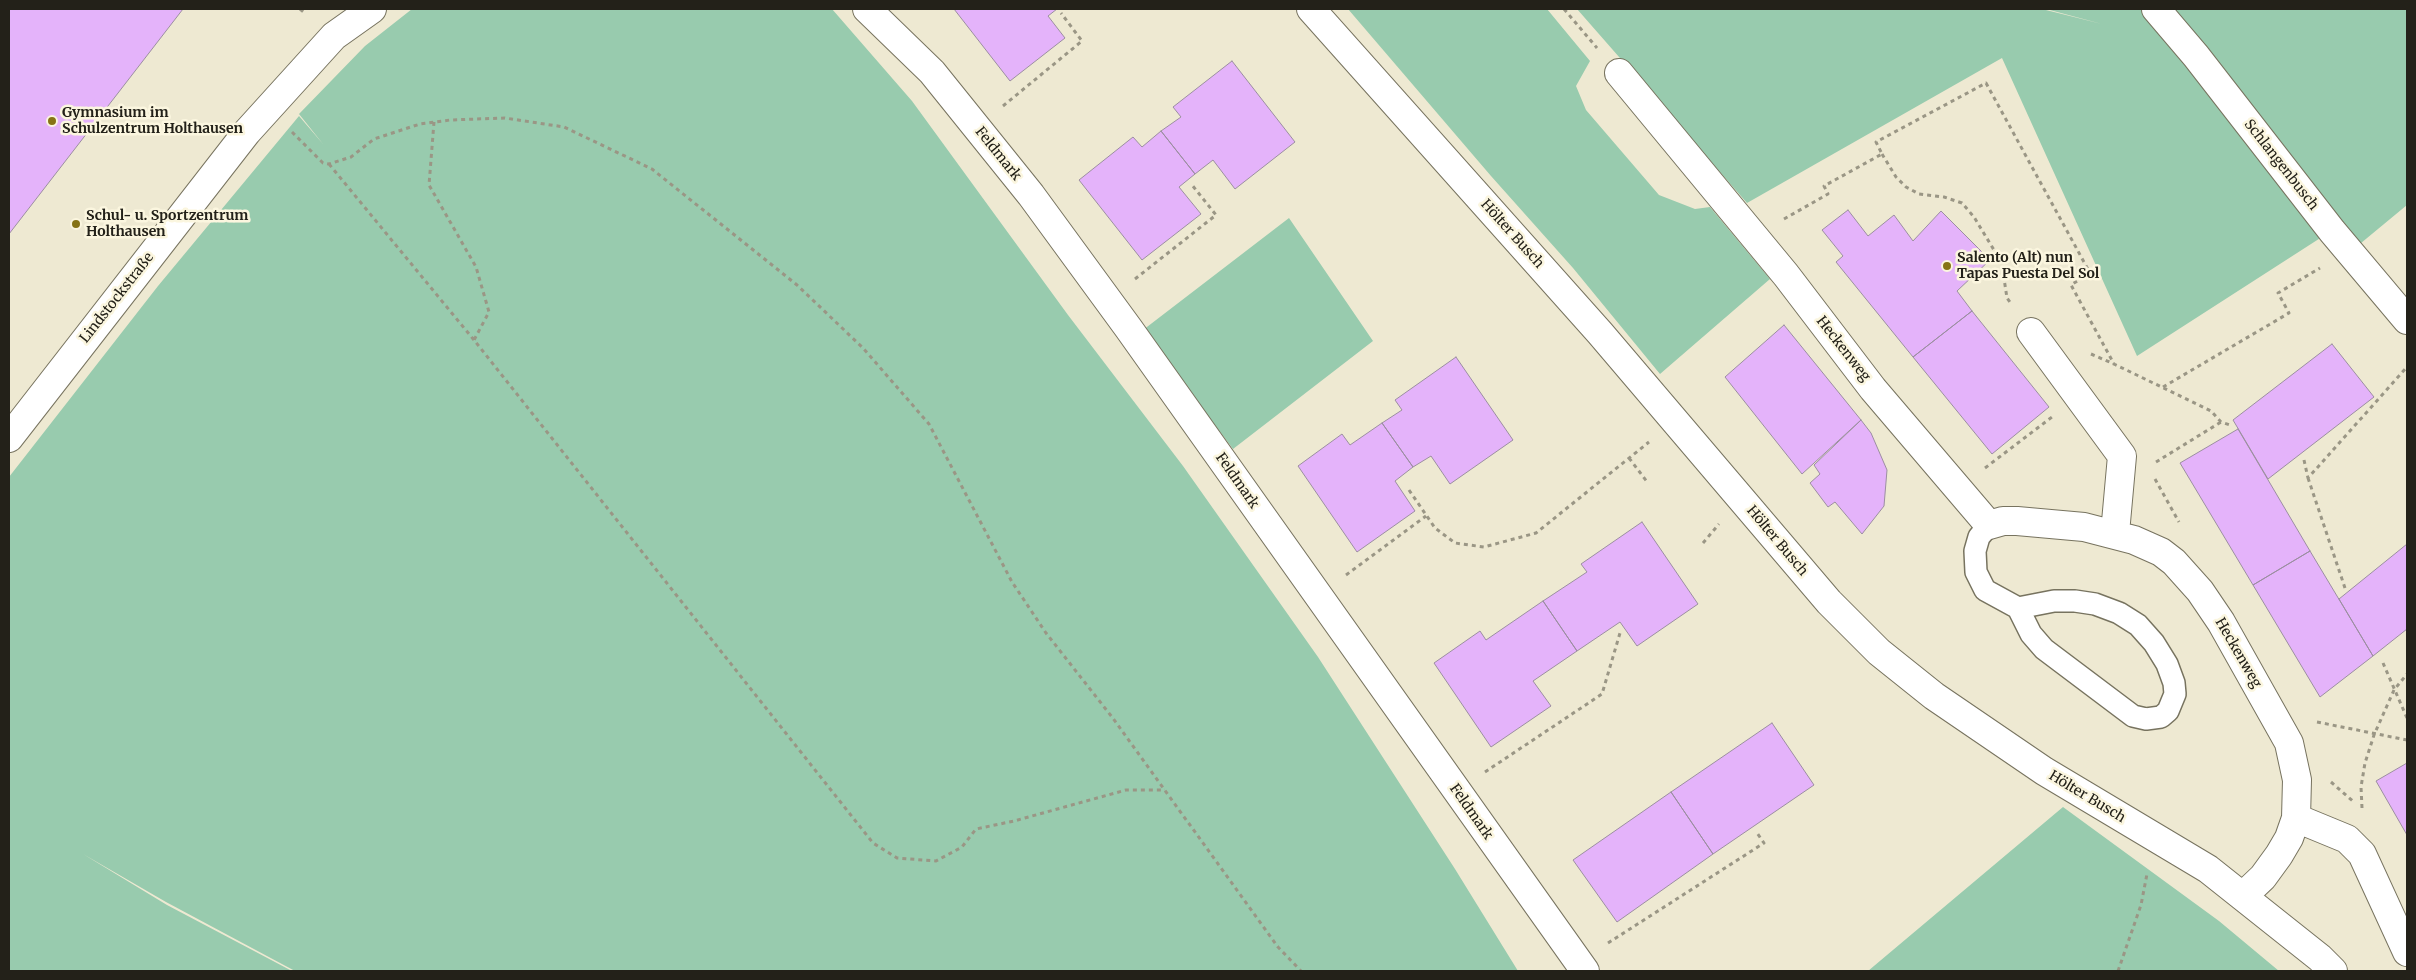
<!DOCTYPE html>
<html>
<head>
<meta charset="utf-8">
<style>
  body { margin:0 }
  #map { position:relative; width:2416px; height:980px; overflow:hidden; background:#eee9d2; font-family:Merriweather,serif }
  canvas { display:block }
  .frame { position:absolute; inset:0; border:10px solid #232119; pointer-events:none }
</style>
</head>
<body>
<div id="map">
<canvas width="2416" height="980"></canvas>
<div class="frame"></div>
</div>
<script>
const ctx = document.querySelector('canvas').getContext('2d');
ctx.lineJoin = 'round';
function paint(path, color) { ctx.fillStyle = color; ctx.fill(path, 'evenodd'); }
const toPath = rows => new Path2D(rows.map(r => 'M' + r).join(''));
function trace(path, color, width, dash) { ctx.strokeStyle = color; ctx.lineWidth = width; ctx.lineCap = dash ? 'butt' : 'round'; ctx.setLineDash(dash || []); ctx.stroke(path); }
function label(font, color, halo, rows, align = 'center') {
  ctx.font = font + ' Merriweather,serif'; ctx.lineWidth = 5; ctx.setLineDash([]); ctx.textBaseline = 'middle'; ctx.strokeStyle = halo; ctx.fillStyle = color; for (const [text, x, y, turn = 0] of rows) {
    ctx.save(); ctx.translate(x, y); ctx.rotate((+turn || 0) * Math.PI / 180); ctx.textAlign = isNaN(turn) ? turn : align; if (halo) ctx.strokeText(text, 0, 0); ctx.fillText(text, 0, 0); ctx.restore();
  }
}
const green = toPath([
  [412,9,832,9,912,101,1068,315,1183,466,1318,657,1455,869,1518,971,295,971,166,902,83,854,167,905,292,971,9,971,9,477,158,286,299,116,323,144,299,114,365,46],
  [1348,9,1547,9,1590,61,1576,86,1586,110,1659,195,1695,209,1710,207,1770,279,1660,374,1573,268,1491,176],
  [1577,9,2042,9,2102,24,2046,9,2141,9,2325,235,2137,356,2002,58,1747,203],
  [2163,9,2407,9,2407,205,2355,248],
  [1289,218,1373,341,1233,449,1143,330],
  [2063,807,2219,921,2279,971,1868,971]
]);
const building = toPath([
  [9,9,183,9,9,234,9,9],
  [954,9,1057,9,1048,16,1065,38,1010,81,954,9],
  [1232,61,1295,142,1235,189,1213,160,1195,174,1161,131,1181,117,1173,107,1232,61],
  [1161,131,1195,174,1179,187,1201,214,1142,260,1079,180,1133,137,1142,147,1161,131],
  [1848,210,1868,236,1894,215,1913,241,1941,211,1990,260,1957,291,1972,311,1913,357,1836,262,1843,256,1822,230,1848,210],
  [1972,311,2049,407,1992,454,1913,357,1972,311],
  [1784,325,1861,420,1802,474,1725,377,1784,325],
  [2332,344,2374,397,2268,479,2233,420,2332,344],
  [1456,357,1513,440,1450,484,1431,456,1413,467,1382,423,1402,410,1395,400,1456,357],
  [1861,420,1871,433,1887,470,1884,506,1862,534,1835,502,1828,507,1810,483,1820,474,1814,465,1861,420],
  [1382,423,1413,467,1395,481,1415,511,1357,552,1298,466,1342,434,1350,445,1382,423],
  [2238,429,2310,551,2253,585,2180,463,2238,429],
  [1642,522,1698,604,1637,646,1620,622,1577,651,1543,601,1587,572,1581,564,1642,522],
  [2407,544,2407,629,2373,656,2339,599,2407,544],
  [2310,551,2373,656,2320,697,2253,585,2310,551],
  [1543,601,1577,651,1533,681,1551,706,1491,747,1434,663,1480,631,1486,640,1543,601],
  [1772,723,1814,785,1713,854,1671,792,1772,723],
  [2407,763,2407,835,2376,781,2407,763],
  [1671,792,1713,854,1617,922,1573,860,1671,792]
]);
const path = toPath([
  [300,9,306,14],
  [1564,9,1597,48],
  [1003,106,1082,41,1061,13],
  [434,122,429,185,476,267,489,312,474,340,873,843,897,858,936,861,962,847,976,829,1014,821,1126,790,1165,790],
  [292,132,323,163,329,164,351,157,374,139,420,124,450,120,505,118,564,127,652,169,797,285,863,348,929,424,1012,582,1046,633,1112,717,1278,947,1301,971],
  [1882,154,1896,177,1906,187,1919,194,1944,197,1962,203,1974,217,1997,255,2003,272,2007,298,2012,305],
  [329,164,474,340],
  [1784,219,1828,194,1824,186,1882,154,1876,142,1986,83,2090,273,2071,285,2114,364,2211,411,2221,422,2230,425],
  [1135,279,1216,215,1192,185],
  [2091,354,2114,364],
  [2163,387,2289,313,2278,293,2320,268],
  [1629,458,1648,483],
  [2304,460,2308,478,2407,367],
  [2156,462,2221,422],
  [1985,468,2052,417],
  [2308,478,2345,588],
  [2155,479,2179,522],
  [1409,490,1435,528,1455,543,1484,547,1536,533,1649,442],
  [1703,543,1719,524],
  [1346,575,1426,516],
  [2383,663,2407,718],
  [2317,722,2407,740],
  [1485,772,1602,694,1620,633],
  [2331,782,2355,803],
  [2362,808,2361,787,2365,763,2374,735,2394,690,2407,674],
  [1608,943,1764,843,1757,833],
  [2118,971,2141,905,2147,874]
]);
const service = toPath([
  [1989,525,1979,537,1975,551,1976,572,1985,590,2018,608,2031,634,2044,649,2133,716,2146,719,2161,717,2168,711,2175,694,2174,683,2167,664,2154,643,2138,625,2119,613,2095,604,2075,601,2054,601,2018,608]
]);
const minor = toPath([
  [867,9,932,72,1031,195,1129,329,1585,971],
  [1311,9,1600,333,1829,602,1879,652,1934,696,2044,771,2208,869,2320,958,2333,971],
  [2156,9,2196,56,2332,231,2407,320],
  [1619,73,1786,275,1873,389,1989,525,2003,521,2017,521,2084,527,2134,540,2161,552,2174,562,2200,591,2221,622,2289,743,2297,780,2296,818],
  [2031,332,2122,456,2115,533],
  [9,438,247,132,334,36,372,9],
  [2243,896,2263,877,2279,855,2289,838,2296,818,2347,839,2362,854,2407,952]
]);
const markers = [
  [52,121,5,"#867315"],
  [76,224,5,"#867315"],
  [1947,266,5,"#867315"]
];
const poiNames = [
  ["Gymnasium im",62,113],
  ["Schulzentrum Holthausen",62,129],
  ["Schul- u. Sportzentrum",86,216],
  ["Holthausen",86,232],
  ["Salento (Alt) nun",1957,258],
  ["Tapas Puesta Del Sol",1957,274]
];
const streetNames = [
  ["Feldmark",998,154,51],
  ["Schlangenbusch",2281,165,52],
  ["Hölter Busch",1512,234,48],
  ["Lindstockstraße",117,298,-52],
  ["Heckenweg",1843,349,52],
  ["Feldmark",1237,481,55],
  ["Hölter Busch",1777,541,50],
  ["Heckenweg",2238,653,60],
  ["Hölter Busch",2087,797,31],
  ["Feldmark",1471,812,55]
];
paint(green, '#98cbae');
paint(building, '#e4b3fa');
trace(building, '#9b8ea0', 1);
trace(service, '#77735f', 24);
trace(minor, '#77735f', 30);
trace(path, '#9a9685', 3, [4, 4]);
trace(service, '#fff', 21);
trace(minor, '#fff', 28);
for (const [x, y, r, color] of markers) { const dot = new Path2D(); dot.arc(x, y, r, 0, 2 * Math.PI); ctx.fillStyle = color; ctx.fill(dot); trace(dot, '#fbf6df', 2); }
label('bold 14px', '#232119', '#fbf6df', poiNames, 'left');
label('14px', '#232119', '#fbf6df', streetNames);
</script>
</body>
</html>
